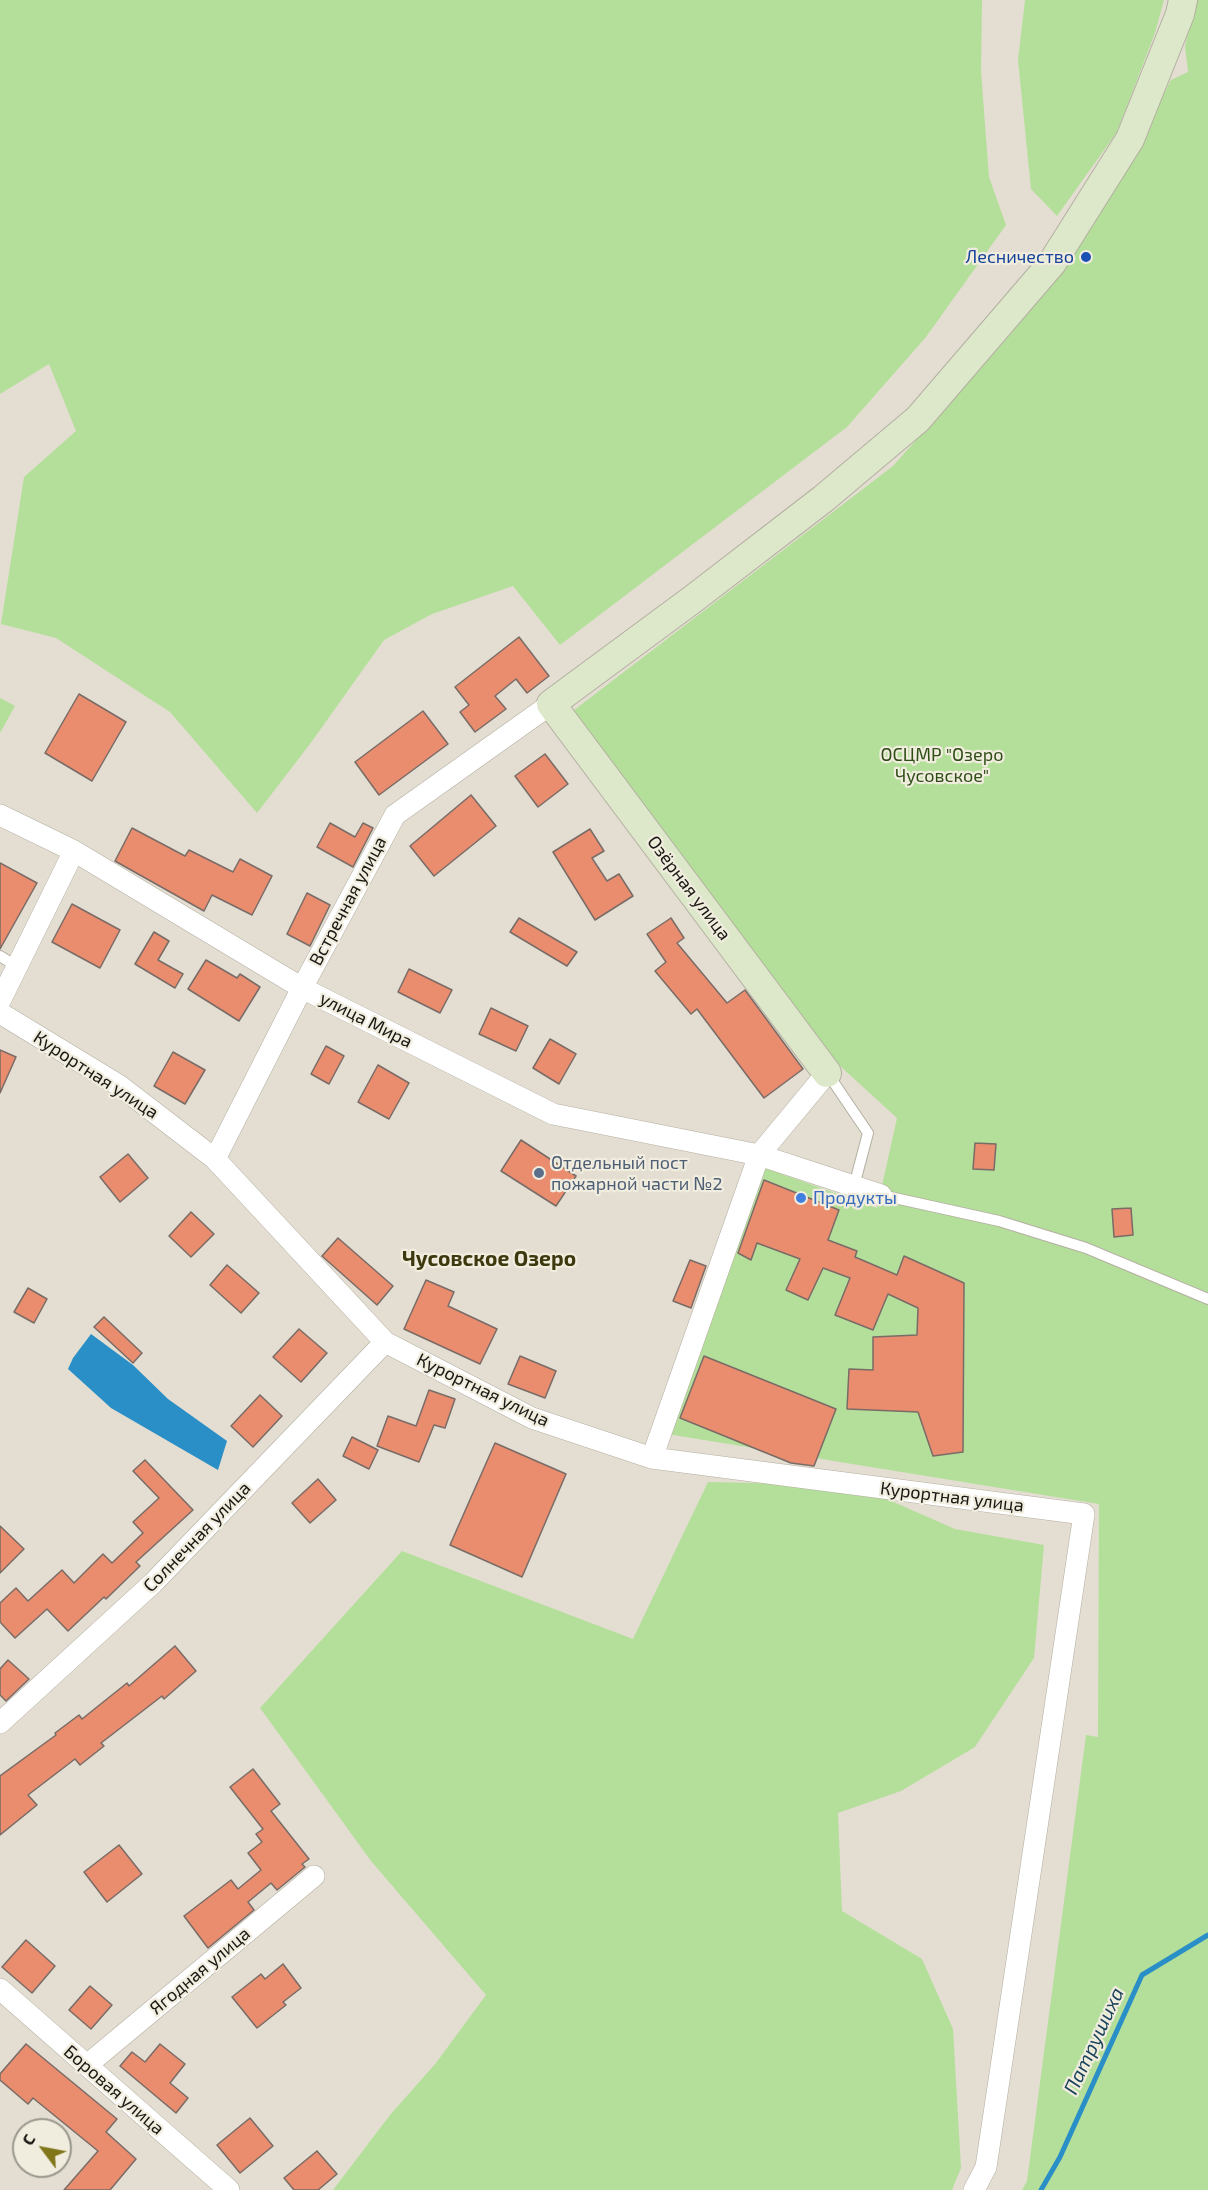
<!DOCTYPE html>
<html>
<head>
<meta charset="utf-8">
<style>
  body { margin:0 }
  #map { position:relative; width:1208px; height:2190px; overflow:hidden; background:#e3ded1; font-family:"Exo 2",sans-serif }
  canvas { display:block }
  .north { position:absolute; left:12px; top:2118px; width:60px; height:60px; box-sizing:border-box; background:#f0ecde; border:2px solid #9a978d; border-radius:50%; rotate:302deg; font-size:16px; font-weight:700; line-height:24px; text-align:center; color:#191713 }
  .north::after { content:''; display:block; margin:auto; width:21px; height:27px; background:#81761a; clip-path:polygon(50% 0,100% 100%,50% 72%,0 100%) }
</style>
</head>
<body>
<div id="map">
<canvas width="1208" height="2190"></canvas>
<div class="north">С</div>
</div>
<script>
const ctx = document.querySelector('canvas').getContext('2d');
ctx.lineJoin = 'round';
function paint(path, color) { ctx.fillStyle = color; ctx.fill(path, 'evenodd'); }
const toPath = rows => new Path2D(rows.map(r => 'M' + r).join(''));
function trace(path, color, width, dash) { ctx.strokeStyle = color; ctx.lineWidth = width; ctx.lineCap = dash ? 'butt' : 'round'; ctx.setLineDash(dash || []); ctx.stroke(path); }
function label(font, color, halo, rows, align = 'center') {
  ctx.font = font + ' "Exo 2",sans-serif'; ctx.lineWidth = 4.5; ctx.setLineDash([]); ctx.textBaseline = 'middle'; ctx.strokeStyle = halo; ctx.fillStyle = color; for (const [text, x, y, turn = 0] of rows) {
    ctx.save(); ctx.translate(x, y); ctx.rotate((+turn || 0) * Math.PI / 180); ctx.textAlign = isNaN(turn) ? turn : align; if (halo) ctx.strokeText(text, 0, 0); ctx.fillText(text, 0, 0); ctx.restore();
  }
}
const green = toPath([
  [0,0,982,0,981,71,989,177,1006,225,926,337,847,427,560,645,513,586,432,614,384,640,310,744,257,813,170,712,56,638,1,624,24,477,76,431,49,364,0,394],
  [1025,0,1164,0,1155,33,1117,132,1057,216,1031,189,1018,60],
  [1196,0,1208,0,1208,2190,1022,2190,1027,2181,1086,1735,1098,1737,1099,1504,667,1434,765,1168,877,1208,897,1118,827,1054,569,714,893,466,1009,336,1094,223,1171,80,1188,72,1185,46],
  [0,698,15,706,0,733],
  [708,1482,798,1484,848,1482,955,1529,1044,1545,1034,1658,975,1747,901,1791,838,1813,842,1911,922,1959,953,2029,961,2168,952,2190,333,2190,390,2115,436,2063,486,1995,371,1861,260,1708,402,1551,633,1639]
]);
const water = toPath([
  [91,1334,133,1365,168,1399,227,1441,218,1470,111,1408,68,1369,73,1358]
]);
const stream = toPath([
  [1041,2190,1060,2157,1142,1975,1208,1935]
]);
const building = toPath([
  [519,637,549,676,527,693,516,679,495,696,506,709,475,732,460,712,469,705,455,687,519,637],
  [79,694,126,722,92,781,45,753,79,694],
  [423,711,448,744,379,795,355,762,423,711],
  [545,754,568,784,538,807,515,776,545,754],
  [471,795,496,826,434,876,410,846,471,795],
  [330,823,355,837,363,823,373,828,353,867,317,847,330,823],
  [132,828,185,856,189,850,233,872,240,859,272,876,252,915,212,895,204,911,115,861,132,828],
  [590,829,604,851,592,858,607,881,619,874,633,896,595,920,553,852,590,829],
  [0,863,37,883,0,949,0,863],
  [307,893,330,905,310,946,287,934,307,893],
  [72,904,120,930,100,968,52,942,72,904],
  [519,918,577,952,567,966,510,932,519,918],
  [671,918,684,938,677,943,727,1003,745,990,803,1069,764,1098,697,1009,691,1014,655,971,666,962,647,934,671,918],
  [154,932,169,941,158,960,183,974,175,988,135,964,154,932],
  [206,960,237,978,240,974,260,987,239,1021,188,989,206,960],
  [409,969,452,990,440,1013,398,992,409,969],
  [491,1008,528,1026,516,1051,479,1034,491,1008],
  [550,1039,576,1054,559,1084,533,1068,550,1039],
  [326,1046,344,1056,329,1084,311,1074,326,1046],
  [0,1050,16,1057,0,1093,0,1050],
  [173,1052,205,1070,185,1104,154,1086,173,1052],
  [378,1065,409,1083,389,1119,358,1102,378,1065],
  [521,1140,576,1176,556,1206,501,1171,521,1140],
  [975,1143,996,1144,994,1170,973,1169,975,1143],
  [128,1154,148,1178,120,1202,100,1177,128,1154],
  [764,1180,839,1210,828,1240,857,1251,855,1257,897,1275,904,1256,964,1283,963,1452,933,1456,918,1412,847,1409,849,1369,873,1370,873,1337,917,1335,918,1308,888,1294,873,1330,835,1315,850,1278,823,1268,808,1300,786,1290,800,1259,757,1243,751,1260,738,1253,764,1180],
  [1131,1208,1133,1235,1114,1237,1112,1209,1131,1208],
  [191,1212,214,1234,191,1257,169,1236,191,1212],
  [338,1238,393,1286,377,1305,322,1256,338,1238],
  [690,1260,706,1266,691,1308,673,1301,690,1260],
  [227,1265,259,1293,241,1313,210,1285,227,1265],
  [426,1280,454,1292,448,1306,497,1329,480,1364,404,1329,426,1280],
  [28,1288,47,1299,34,1323,14,1312,28,1288],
  [104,1317,142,1353,133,1363,94,1327,104,1317],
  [299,1329,327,1353,301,1382,273,1357,299,1329],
  [520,1356,556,1371,545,1398,508,1384,520,1356],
  [704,1356,836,1409,814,1466,791,1463,680,1418,704,1356],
  [429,1390,455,1399,445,1428,434,1425,419,1462,377,1446,388,1416,416,1426,429,1390],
  [260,1395,282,1416,253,1447,231,1426,260,1395],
  [352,1437,378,1450,369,1469,343,1456,352,1437],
  [495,1443,566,1474,522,1577,450,1545,495,1443],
  [145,1460,193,1510,136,1562,140,1566,106,1599,104,1597,68,1631,47,1609,15,1638,0,1622,0,1603,16,1588,28,1601,62,1570,74,1583,103,1554,112,1563,143,1533,133,1522,159,1498,133,1471,145,1460],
  [318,1479,336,1500,310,1523,292,1503,318,1479],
  [0,1526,24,1549,0,1573,0,1526],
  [175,1646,196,1671,164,1699,162,1696,101,1743,104,1746,80,1765,75,1759,28,1795,37,1805,0,1835,0,1776,56,1735,55,1733,79,1715,82,1719,127,1683,129,1686,175,1646],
  [8,1660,29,1679,6,1701,0,1695,0,1669,8,1660],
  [253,1769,280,1804,271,1811,309,1859,302,1864,305,1867,277,1890,271,1883,248,1902,254,1910,208,1948,184,1916,231,1880,238,1889,261,1870,248,1853,262,1842,256,1834,263,1829,230,1787,253,1769],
  [119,1845,142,1874,107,1902,84,1872,119,1845],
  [26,1940,55,1966,32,1993,2,1967,26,1940],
  [283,1964,301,1988,283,2002,286,2005,257,2028,232,1997,261,1974,265,1979,283,1964],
  [90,1986,112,2005,91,2029,69,2010,90,1986],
  [26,2044,117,2119,106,2132,136,2159,110,2190,64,2190,98,2151,33,2098,28,2104,0,2080,0,2074,26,2044],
  [160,2044,185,2064,170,2083,188,2098,176,2113,120,2066,132,2052,145,2062,160,2044],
  [250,2118,273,2146,240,2173,217,2145,250,2118],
  [317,2151,337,2174,318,2190,294,2190,284,2178,317,2151]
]);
const lane = toPath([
  [0,956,16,966],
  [828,1074,868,1133,854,1186],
  [881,1195,999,1221,1086,1248,1208,1299]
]);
const street = toPath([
  [0,815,74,851,302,988,553,1114,759,1155,881,1195],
  [0,1001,74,851],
  [0,1013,120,1086,215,1159,385,1342,532,1418,652,1458,1084,1514,986,2167,974,2190],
  [215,1159,302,988,395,815,551,704],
  [652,1458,759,1155,827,1073],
  [0,1723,153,1583,385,1342],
  [0,1989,229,2190],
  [87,2065,314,1876]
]);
const secondary = toPath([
  [827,1073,551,704,693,599,823,499,918,419,1052,263,1130,139,1180,14,1183,0]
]);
const markers = [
  [1086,257,6,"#1a4fb4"],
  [539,1173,6,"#5c6f8a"],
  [801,1198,6,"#3f7fe0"]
];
const transitNames = [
  ["Лесничество",1074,257]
];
const parkNames = [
  ["ОСЦМР \"Озеро",942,755],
  ["Чусовское\"",942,776]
];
const streetNames = [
  ["Озёрная улица",689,888,53],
  ["Встречная улица",348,901,-62],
  ["улица Мира",366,1020,27],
  ["Курортная улица",96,1075,33],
  ["Курортная улица",483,1390,26],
  ["Курортная улица",952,1497,7],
  ["Солнечная улица",197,1537,-46],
  ["Ягодная улица",200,1971,-40],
  ["Боровая улица",114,2090,41]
];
const serviceNames = [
  ["Отдельный пост",551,1163],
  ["пожарной части №2",551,1184]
];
const shopNames = [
  ["Продукты",813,1198]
];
const waterNames = [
  ["Патрушиха",1094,2041,-65]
];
const quarterNames = [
  ["Чусовское Озеро",489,1259]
];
paint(green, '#b4df9a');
paint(water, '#2a8fc6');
trace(stream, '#2a8fc6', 5);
paint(building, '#ea8d6f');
trace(building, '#796b66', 1.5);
trace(lane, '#b4afa2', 12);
trace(street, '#b4afa2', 22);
trace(secondary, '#b4afa2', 30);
trace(lane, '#fff', 10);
trace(street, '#fff', 21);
trace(secondary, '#dce8c9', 28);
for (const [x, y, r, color] of markers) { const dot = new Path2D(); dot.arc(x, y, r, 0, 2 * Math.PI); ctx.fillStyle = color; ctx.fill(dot); trace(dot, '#f0ecde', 2); }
label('18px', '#164399', '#f0ecde', transitNames, 'right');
label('18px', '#2e4e16', '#f0ecde', parkNames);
label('18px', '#191713', '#f0ecde', streetNames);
label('18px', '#4e5e75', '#f0ecde', serviceNames, 'left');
label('18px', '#366cbe', '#f0ecde', shopNames, 'left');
label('italic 20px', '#1b435b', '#f0ecde', waterNames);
label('bold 21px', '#3d380d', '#f0ecde', quarterNames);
</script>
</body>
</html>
